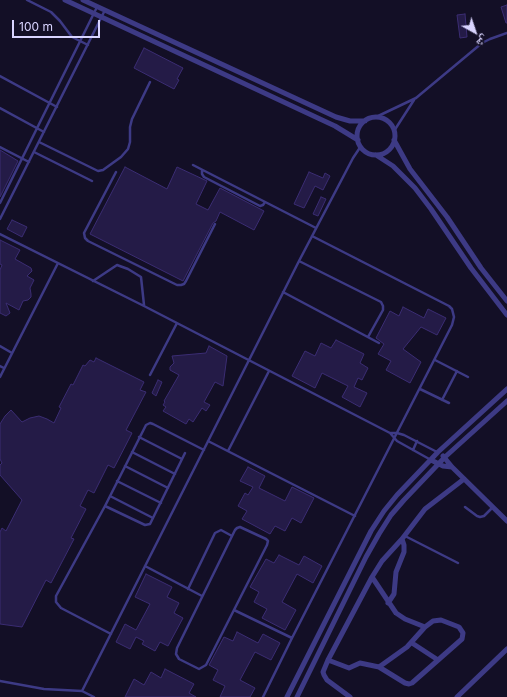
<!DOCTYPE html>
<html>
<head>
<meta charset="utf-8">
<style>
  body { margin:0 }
  #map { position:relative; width:507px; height:697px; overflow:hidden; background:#130f26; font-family:Inter,"Noto Naskh Arabic",sans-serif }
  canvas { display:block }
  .north { position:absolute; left:455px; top:12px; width:40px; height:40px; -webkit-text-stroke:3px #130f26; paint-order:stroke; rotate:140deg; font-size:11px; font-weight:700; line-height:16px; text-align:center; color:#d9d4ff }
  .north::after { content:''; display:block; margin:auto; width:14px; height:18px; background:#d9d4ff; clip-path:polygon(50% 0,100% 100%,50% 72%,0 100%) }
  .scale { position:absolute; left:12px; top:20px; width:88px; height:18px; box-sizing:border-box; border:2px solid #d9d4ff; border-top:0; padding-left:5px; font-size:12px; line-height:14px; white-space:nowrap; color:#d9d4ff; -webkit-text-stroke:3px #130f26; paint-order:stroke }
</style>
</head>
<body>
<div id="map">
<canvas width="507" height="697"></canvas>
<div class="north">ش</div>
<div class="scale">100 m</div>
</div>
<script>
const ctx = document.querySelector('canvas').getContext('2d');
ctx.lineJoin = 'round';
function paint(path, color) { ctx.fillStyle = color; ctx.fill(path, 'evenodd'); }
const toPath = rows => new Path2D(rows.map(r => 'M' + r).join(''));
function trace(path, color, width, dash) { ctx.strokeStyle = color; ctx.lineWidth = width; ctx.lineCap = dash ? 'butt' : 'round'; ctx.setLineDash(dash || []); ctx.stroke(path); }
const building = toPath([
  [507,5,507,23,506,23,501,7,507,5],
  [465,14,467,37,460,38,457,15,465,14],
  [144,48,183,68,177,79,179,80,174,89,134,68,144,48],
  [0,150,18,161,0,197,0,150],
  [125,167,167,189,177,167,207,181,196,204,208,210,220,188,264,211,254,230,220,212,216,221,213,223,183,281,90,234,125,167],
  [309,172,323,178,325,173,330,176,323,190,315,186,304,208,294,204,309,172],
  [321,197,326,199,318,216,313,214,321,197],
  [12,220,27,227,22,237,7,229,12,220],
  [0,240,20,250,15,259,31,268,32,271,27,276,34,280,30,288,31,294,31,297,28,300,23,301,19,310,6,303,10,313,6,316,0,313,0,270,2,265,0,264,0,240],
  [403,307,424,318,428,309,446,318,437,335,421,327,403,349,421,362,410,383,386,370,391,361,378,354,384,344,376,338,390,311,399,316,403,307],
  [336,340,364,354,360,363,368,368,362,380,358,378,354,387,367,393,360,407,342,397,348,386,322,373,315,388,292,376,305,351,315,356,321,343,331,348,336,340],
  [209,346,227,356,223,386,215,382,204,402,210,405,206,411,202,408,193,422,189,419,186,424,163,411,166,407,163,405,165,402,164,401,179,375,170,370,170,367,174,363,172,356,206,353,209,346],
  [96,358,144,382,140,390,146,392,126,430,132,433,114,468,108,465,94,493,88,490,80,506,86,509,71,538,74,539,51,583,46,580,22,627,0,624,0,532,2,528,6,531,22,500,0,475,0,465,2,463,0,459,0,424,5,416,11,410,22,422,30,418,39,416,47,419,54,423,61,408,59,407,71,384,73,385,83,365,85,366,90,360,94,362,96,358],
  [158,380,162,382,156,396,152,393,158,380],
  [248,467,265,476,259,488,285,501,292,487,314,498,301,523,292,518,285,531,275,526,270,534,242,519,247,511,238,506,245,493,248,495,253,487,240,481,248,467],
  [279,555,299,565,304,556,322,566,313,583,297,574,282,602,296,610,285,630,262,618,267,609,254,602,259,592,250,587,266,559,274,563,279,555],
  [146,574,172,587,167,597,179,603,174,613,183,618,168,646,160,642,155,651,142,644,144,641,136,637,130,649,116,642,125,624,136,630,150,604,135,597,146,574],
  [237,632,258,643,263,634,280,643,271,660,255,652,240,680,255,688,250,697,220,697,225,686,213,680,218,670,209,665,224,637,233,641,237,632],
  [165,669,194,684,189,693,196,697,125,697,134,679,144,685,151,672,161,678,165,669]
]);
const lane = toPath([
  [27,0,51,12,60,21,72,37,88,45],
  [0,76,57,107],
  [0,108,44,132],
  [376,117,416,98,482,43,490,39,507,33],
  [394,131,414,100],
  [39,142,98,171,103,170,121,157,128,149,130,142,130,127,132,119,150,82],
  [0,147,29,162],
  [34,152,92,181],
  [193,165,316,228],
  [202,170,202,174,204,177,260,206,263,205,265,202],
  [116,172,84,233,85,238,88,241,177,285,181,285,184,284,186,281,215,224],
  [0,203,97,7],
  [0,219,105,10],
  [0,234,144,306,390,433,397,441,431,460],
  [299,261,381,302,383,306,383,310,368,337],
  [93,281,117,265,128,269,141,277,144,305],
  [283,292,379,343],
  [0,346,12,353],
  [435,360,468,377],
  [0,366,4,368],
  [150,375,177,323],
  [0,377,58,263],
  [420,389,449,403],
  [442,400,457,371],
  [390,433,397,433,404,435,437,452],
  [139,437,182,459],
  [208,441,355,516],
  [413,450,417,441],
  [228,451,269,371],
  [132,452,175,474],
  [125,466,168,488],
  [117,481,161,503],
  [110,496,153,518],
  [105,506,145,525,150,524,185,453],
  [465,507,477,516,480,517,484,516,492,508],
  [240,527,266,539,268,541,267,545,206,665,199,669,179,659,176,654,177,648,235,530,237,528,240,527],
  [405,536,458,563],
  [145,566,202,596],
  [188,589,215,533,221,530,232,536],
  [234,610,292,638],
  [111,634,61,608,56,602,56,596,105,506,146,425,150,423,153,424,204,450],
  [0,681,44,689,82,691,94,697],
  [82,691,299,261,353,158,361,146],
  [263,697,292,638,452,325,454,317,452,309,449,306,312,236]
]);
const street = toPath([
  [65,0,335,126,358,140],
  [83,0,336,117,350,121,365,121],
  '357 136a19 19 0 1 1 38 0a19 19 0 1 1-38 0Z',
  [394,140,410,169,447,217,481,268,507,301],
  [376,155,393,166,415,188,431,209,471,268,507,315],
  [443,456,452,467,507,521],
  [431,460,443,466,452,467],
  [372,577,396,613,405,619,425,627],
  [388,603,394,594,396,572,404,552,404,545,402,539],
  [412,643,438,660],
  [328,660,349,668,360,663,379,667,405,683,409,684,412,683,462,639,463,633,459,627,441,620,433,621,425,627,407,647,379,667],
  [287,697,371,531,384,511,397,495,438,452,507,389],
  [297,697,366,557,379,534,391,515,404,500,445,457,507,401],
  [350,697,327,680,324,675,323,672,328,660,372,577,382,561,402,539,425,509,464,479],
  [457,697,507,649]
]);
paint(building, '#241b47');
trace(building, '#3b2d73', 1);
trace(lane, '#3d3a85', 2.5);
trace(street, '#3d3a85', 5);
</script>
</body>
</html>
